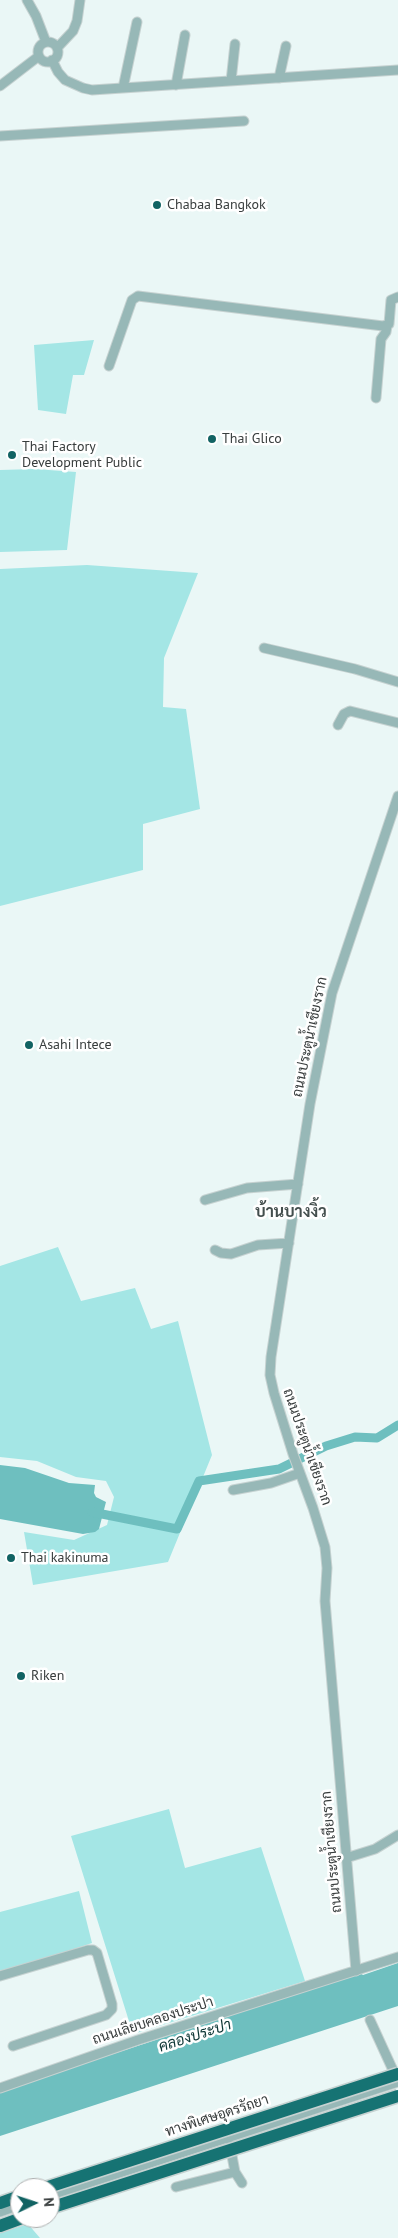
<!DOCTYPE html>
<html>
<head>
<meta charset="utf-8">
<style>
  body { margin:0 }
  #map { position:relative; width:398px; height:2238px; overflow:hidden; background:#eaf7f6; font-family:"PT Sans",sans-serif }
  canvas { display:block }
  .north { position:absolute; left:10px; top:2178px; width:50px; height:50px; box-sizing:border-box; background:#fff; border:1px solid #afb1b1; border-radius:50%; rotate:86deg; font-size:14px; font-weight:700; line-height:20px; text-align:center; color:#383d3d }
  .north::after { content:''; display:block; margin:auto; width:18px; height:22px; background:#126363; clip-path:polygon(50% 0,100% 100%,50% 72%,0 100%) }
</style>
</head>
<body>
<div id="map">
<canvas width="398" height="2238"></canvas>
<div class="north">N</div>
</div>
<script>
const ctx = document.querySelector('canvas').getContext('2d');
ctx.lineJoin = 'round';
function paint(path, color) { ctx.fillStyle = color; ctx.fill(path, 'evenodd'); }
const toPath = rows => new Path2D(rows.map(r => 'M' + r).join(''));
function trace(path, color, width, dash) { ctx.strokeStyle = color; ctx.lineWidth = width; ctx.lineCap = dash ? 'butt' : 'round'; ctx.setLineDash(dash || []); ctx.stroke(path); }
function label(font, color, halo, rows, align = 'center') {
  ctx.font = font + ' "PT Sans",Sarabun,sans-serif'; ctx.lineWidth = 5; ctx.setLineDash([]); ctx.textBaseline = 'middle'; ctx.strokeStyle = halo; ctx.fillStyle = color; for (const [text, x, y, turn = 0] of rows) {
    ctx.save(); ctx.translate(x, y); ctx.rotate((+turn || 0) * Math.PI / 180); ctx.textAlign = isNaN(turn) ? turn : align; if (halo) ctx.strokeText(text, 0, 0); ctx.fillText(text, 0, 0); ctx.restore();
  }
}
const green = toPath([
  [94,340,84,375,73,375,66,414,38,410,34,345],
  [35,469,76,472,67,550,0,552,0,470],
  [87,565,198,573,164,658,163,707,186,709,200,809,143,824,143,870,0,906,0,569],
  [58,1247,81,1301,135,1288,151,1329,178,1321,212,1455,168,1562,33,1585,24,1532,74,1540,107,1525,114,1497,106,1481,76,1477,37,1461,0,1457,0,1266],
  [169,1809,185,1868,261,1847,305,1981,133,2034,71,1836],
  [79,1891,92,1943,0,1974,0,1912],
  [28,2224,40,2238,0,2238,0,2233]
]);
const water = toPath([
  [0,1465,25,1468,69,1483,95,1485,94,1493,96,1497,106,1502,99,1529,95,1532,83,1534,0,1519],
  [398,1963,398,2006,0,2136,0,2091,360,1973,363,1975]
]);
const canal = toPath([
  [92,1512,177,1529,199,1481,279,1469,326,1446,355,1437,377,1438,398,1425]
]);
const minor = toPath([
  [27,0,36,16,46,42],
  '38 52a10 10 0 1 1 20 0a10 10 0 1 1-20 0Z',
  [57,48,73,31,77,21,80,0],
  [52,60,58,72,65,80,83,88,92,90,398,70],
  [279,78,286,46],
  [231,81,235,44],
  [176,85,185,35],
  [0,86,39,56],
  [123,88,137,22],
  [0,136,244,121],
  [109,366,132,300,138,296,383,326,389,324,391,300,398,297],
  [376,398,381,339,386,332,387,326],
  [264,648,355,669,398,682],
  [338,725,344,714,350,711,398,723],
  [205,1200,247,1188,298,1184],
  [215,1250,221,1253,231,1254,258,1245,289,1243],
  [233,1490,271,1483,300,1473],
  [346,1858,375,1849,398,1835],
  [356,1971,325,1601,327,1568,325,1547,313,1508,293,1454,274,1393,270,1375,271,1357,310,1104,332,993,398,796],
  [0,1976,88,1950,93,1950,97,1953,112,2004,112,2009,106,2015,13,2046],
  [370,2020,397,2079],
  [0,2088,138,2040,398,1957],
  [235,2172,242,2183],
  [176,2187,235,2172,230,2145],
  [50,2196,398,2082],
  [0,2212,20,2205]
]);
const highway = toPath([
  [0,2203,20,2196],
  [0,2226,22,2218]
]);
const highwayBridge = toPath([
  [45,2188,398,2074],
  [50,2208,398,2096]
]);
const markers = [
  [157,205,5,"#126363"],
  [212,439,5,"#126363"],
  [12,455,5,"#126363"],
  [29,1045,5,"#126363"],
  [11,1558,5,"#126363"],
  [21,1676,5,"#126363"]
];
const poiNames = [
  ["Chabaa Bangkok",167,205],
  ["Thai Glico",222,439],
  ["Thai Factory",22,447],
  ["Development Public",22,463],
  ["Asahi Intece",39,1045],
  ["Thai kakinuma",21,1558],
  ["Riken",31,1676]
];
const streetNames = [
  ["ถนนประตูน้ำเชียงราก",310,1037,-78],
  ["ถนนประตูน้ำเชียงราก",307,1447,71],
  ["ถนนประตูน้ำเชียงราก",332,1852,-95],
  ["ถนนเลียบคลองประปา",153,2021,-18],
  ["ทางพิเศษอุดรรัถยา",217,2116,-18]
];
const waterNames = [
  ["คลองประปา",195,2036,-18]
];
const quarterNames = [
  ["บ้านบางงิ้ว",291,1212]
];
paint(green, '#a4e6e5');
paint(water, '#6ebfbf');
trace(canal, '#6ebfbf', 9);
trace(minor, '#c6d2d1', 11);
trace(highway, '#c6d2d1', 15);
trace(minor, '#97b8b7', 9);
trace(highway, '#167373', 12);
trace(highwayBridge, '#c6d2d1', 15, []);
trace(highwayBridge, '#167373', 12);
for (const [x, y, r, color] of markers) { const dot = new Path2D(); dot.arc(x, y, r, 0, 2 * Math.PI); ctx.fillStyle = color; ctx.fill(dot); trace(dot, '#fff', 2); }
label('14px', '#383d3d', '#fff', poiNames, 'left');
label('14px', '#383d3d', '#fff', streetNames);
label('italic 15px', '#0d3635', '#fff', waterNames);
label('bold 16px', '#444f4e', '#fff', quarterNames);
</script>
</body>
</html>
